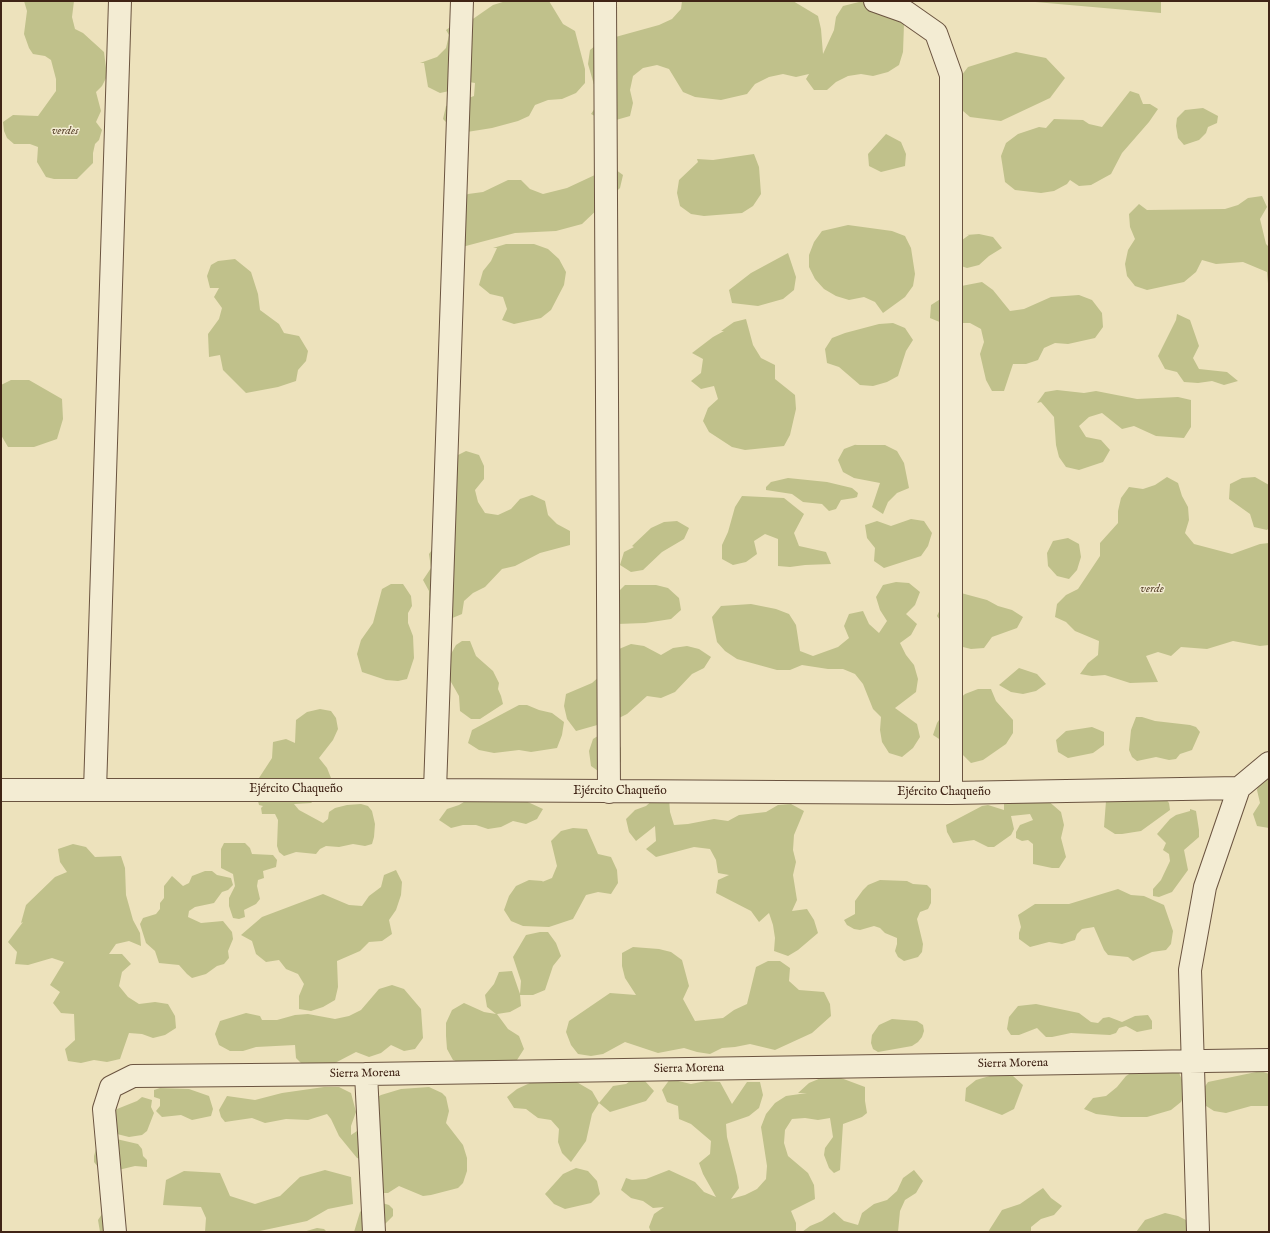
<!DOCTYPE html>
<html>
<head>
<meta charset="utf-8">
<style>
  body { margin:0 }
  #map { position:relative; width:1270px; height:1233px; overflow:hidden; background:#ede2bc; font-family:"IM FELL English",serif }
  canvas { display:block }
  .frame { position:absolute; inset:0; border:2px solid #402416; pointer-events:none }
</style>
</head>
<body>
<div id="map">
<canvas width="1270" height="1233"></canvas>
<div class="frame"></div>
</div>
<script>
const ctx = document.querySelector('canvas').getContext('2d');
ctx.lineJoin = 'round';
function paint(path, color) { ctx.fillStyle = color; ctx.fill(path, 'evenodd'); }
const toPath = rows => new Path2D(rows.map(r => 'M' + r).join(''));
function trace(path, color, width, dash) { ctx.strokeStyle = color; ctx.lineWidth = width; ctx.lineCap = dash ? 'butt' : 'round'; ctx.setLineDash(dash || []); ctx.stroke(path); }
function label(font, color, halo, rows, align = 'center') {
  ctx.font = font + ' "IM FELL English",serif'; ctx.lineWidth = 3; ctx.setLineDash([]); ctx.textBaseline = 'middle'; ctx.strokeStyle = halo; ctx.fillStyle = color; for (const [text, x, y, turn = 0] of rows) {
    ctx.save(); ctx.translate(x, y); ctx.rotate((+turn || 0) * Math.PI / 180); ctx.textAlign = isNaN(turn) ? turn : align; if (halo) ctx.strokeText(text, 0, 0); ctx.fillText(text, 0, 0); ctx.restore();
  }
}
const green = toPath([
  [24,1,74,1,72,17,75,29,83,33,104,52,107,76,102,86,96,92,101,111,96,122,102,130,99,140,95,144,93,153,93,163,77,179,54,179,46,177,37,162,38,147,30,144,14,144,7,138,4,131,3,122,13,115,38,116,56,91,56,79,51,60,45,56,33,54,29,48,24,34,27,11],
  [506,1,549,1,563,24,575,31,585,69,585,83,576,93,562,99,548,100,535,105,529,116,518,121,492,128,467,132,453,129,443,119,446,106,474,96,475,83,463,81,454,90,440,93,428,87,424,63,420,63,437,57,446,48,449,35,446,30,456,23,470,21,493,5],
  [682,1,793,1,818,16,821,29,823,54,834,30,836,17,843,6,863,1,896,1,904,24,903,52,899,65,888,72,873,76,861,74,848,76,836,82,827,90,814,90,806,79,809,74,796,77,783,74,769,77,755,84,747,94,721,100,695,97,683,92,669,69,657,65,643,68,633,76,630,90,633,103,630,116,616,120,603,120,591,114,599,102,588,64,590,50,601,41,659,25,672,19,681,9],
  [1024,1,1161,1,1161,13],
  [1016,52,1046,58,1065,78,1050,98,1001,121,970,117,949,99,958,80,968,67],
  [1130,91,1139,94,1143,104,1150,104,1158,109,1149,122,1122,153,1111,174,1091,185,1079,186,1070,180,1067,184,1054,191,1041,193,1015,190,1005,182,1001,156,1006,143,1018,134,1039,127,1046,128,1054,119,1083,120,1089,124,1102,127],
  [1203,108,1218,116,1217,123,1208,127,1206,133,1199,140,1184,145,1178,138,1176,126,1177,118,1185,110],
  [886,134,901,142,906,154,905,166,881,172,869,166,868,154],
  [754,154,759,167,761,194,753,206,742,213,704,216,691,214,680,206,677,193,679,180,698,162,697,159,713,160],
  [612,167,623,175,620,188,582,224,556,231,515,233,462,247,455,202,468,194,483,192,508,180,521,180,530,189,543,194,567,188],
  [1262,196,1267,207,1260,219,1266,244,1269,247,1269,295,1267,272,1243,262,1216,264,1202,260,1196,272,1184,282,1147,290,1135,286,1127,276,1125,264,1128,250,1135,239,1130,227,1129,214,1139,204,1147,210,1225,209,1238,205,1248,198],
  [848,225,892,231,905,236,911,248,915,274,913,286,905,297,883,313,875,302,864,297,849,300,836,296,824,289,815,279,809,267,809,255,814,242,822,231],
  [979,234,993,237,1002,248,989,256,979,265,967,268,955,264,958,243,969,235,966,235],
  [506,244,534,244,548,249,559,259,566,272,564,285,551,310,541,318,514,324,502,320,507,309,503,297,490,294,479,285,483,271,491,261,497,248,493,248],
  [788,253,796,277,794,290,783,299,758,306,732,303,729,290,751,273],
  [235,259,251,272,258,294,260,310,279,324,284,333,299,336,308,351,306,361,298,370,296,381,278,387,246,393,223,370,220,355,209,357,208,334,219,319,222,308,214,297,219,288,210,288,207,276,211,265,218,261],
  [982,282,993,290,1010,311,1024,309,1051,297,1079,295,1092,300,1102,313,1103,327,1095,338,1068,344,1055,343,1044,348,1038,360,1026,364,1013,364,1004,391,992,391,986,380,980,354,984,342,981,329,970,323,942,323,930,318,931,305,942,298,951,288],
  [1177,314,1190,320,1199,346,1193,358,1199,369,1227,372,1238,381,1224,385,1212,381,1198,383,1184,382,1177,372,1165,369,1158,356,1176,320],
  [746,319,753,345,761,358,775,365,775,379,795,395,796,409,790,435,784,446,745,450,732,447,709,432,703,421,708,408,718,399,714,386,701,389,691,381,701,373,703,359,692,353,713,337,724,331,721,331,734,322],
  [893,323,905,328,913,340,906,351,898,376,887,382,873,386,860,385,839,367,827,363,825,349,832,338,845,333,879,324],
  [11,380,29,380,62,399,63,419,57,439,34,447,8,447,1,435,1,385],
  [1057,390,1084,393,1096,391,1137,399,1178,397,1191,400,1191,427,1184,438,1156,436,1134,426,1122,429,1102,413,1089,417,1079,426,1086,437,1101,440,1110,450,1103,462,1079,470,1066,467,1059,457,1056,445,1054,417,1041,402,1037,403,1045,392],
  [857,444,855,445,885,445,897,451,904,463,909,488,897,493,888,502,883,514,872,507,880,483,854,478,843,472,838,460,844,449],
  [466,451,479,455,484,466,484,479,475,490,478,502,485,513,498,515,511,509,520,499,532,495,545,501,548,515,557,524,570,531,570,545,540,553,515,566,502,569,485,587,473,593,464,601,462,614,450,619,437,616,429,605,429,591,423,580,431,568,429,554,444,533,448,460],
  [1167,477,1178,483,1182,496,1188,507,1189,520,1185,533,1194,544,1232,554,1260,544,1269,543,1269,645,1260,646,1233,641,1207,649,1181,647,1171,656,1158,652,1146,656,1158,682,1130,683,1105,675,1092,676,1080,674,1088,663,1098,655,1099,641,1075,631,1066,622,1055,617,1057,604,1066,595,1078,589,1100,556,1100,543,1118,523,1118,511,1121,498,1129,487,1143,489,1155,485],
  [1255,477,1269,485,1269,528,1267,530,1254,527,1250,514,1229,499,1230,484,1242,478],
  [788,478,827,482,852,488,858,493,857,497,854,498,841,500,836,509,829,511,822,504,803,502,792,494,766,490,766,487,771,482],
  [742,496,784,498,804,514,794,533,799,546,826,552,831,564,805,565,790,567,778,566,778,539,765,534,754,541,757,554,746,562,733,565,722,559,722,545,728,532,735,507],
  [911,519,924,521,932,533,928,546,921,556,884,568,874,561,875,548,867,538,865,525,877,521,891,526],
  [677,521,689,528,684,539,662,552,643,570,631,572,620,565,624,552,634,547,632,546,651,528,664,522],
  [1068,538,1079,544,1081,557,1077,570,1069,579,1057,576,1048,566,1047,553,1053,541],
  [896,582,909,583,920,592,915,605,906,614,917,624,911,635,900,643,906,655,914,665,918,679,916,692,895,708,917,724,920,737,913,748,902,757,889,753,882,742,880,730,881,717,873,709,863,684,855,674,843,669,828,669,802,665,790,670,777,670,737,659,725,651,717,642,712,617,721,606,751,604,776,609,789,614,796,625,800,651,813,656,838,647,849,638,844,626,849,614,863,611,869,624,879,633,887,621,880,610,876,597,883,585],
  [391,584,403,584,411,596,412,606,408,613,408,623,413,636,414,658,407,679,398,681,386,680,362,672,357,654,361,640,373,623,382,589],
  [625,585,656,585,668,588,679,598,681,610,671,619,645,623,617,624,607,603],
  [948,592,961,593,987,600,998,606,1012,610,1023,617,1017,628,992,637,984,648,971,649,959,646,937,616],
  [462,641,470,641,476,656,493,671,499,683,498,689,501,696,503,704,480,719,471,719,460,711,459,696,443,668,456,645],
  [631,644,644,646,661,655,673,648,687,646,699,649,711,657,704,668,692,674,675,692,661,698,647,696,627,714,615,720,576,731,567,719,564,706,566,694,592,683,601,675,619,649],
  [1019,668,1037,674,1046,684,1036,691,1023,694,1011,692,999,685],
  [978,689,991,689,996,701,1013,720,1013,733,1006,744,983,760,971,763,962,754,933,735,937,723,945,711,965,694],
  [519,705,527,705,539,710,552,713,564,722,562,735,557,748,531,752,519,750,494,753,479,750,468,743,472,730],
  [320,709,331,711,336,718,338,729,333,740,319,758,327,768,331,778,327,789,311,803,294,804,299,810,323,823,328,819,329,812,335,808,347,805,361,804,368,806,372,811,375,824,374,837,372,844,365,846,353,844,339,847,326,846,320,849,316,854,296,852,284,856,279,852,277,846,278,820,275,814,262,814,261,808,263,806,259,805,257,797,259,778,272,758,273,742,286,739,295,743,296,720,307,712],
  [1136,717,1142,717,1155,721,1190,725,1196,727,1200,732,1192,750,1180,754,1176,759,1169,760,1156,757,1137,761,1132,757,1129,750,1131,730],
  [1092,727,1104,732,1104,745,1093,753,1068,758,1058,752,1056,740,1066,731],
  [601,734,614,737,621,748,621,761,615,773,601,773,591,766,589,751,593,739],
  [1269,772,1269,828,1257,826,1253,814,1260,803,1257,790,1260,777],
  [483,790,519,798,543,809,537,819,526,824,513,821,501,827,488,829,476,825,463,825,451,828,439,820,447,809,459,805],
  [656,797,669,798,670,812,674,825,688,824,714,819,728,821,739,815,766,812,778,805,791,804,804,811,794,835,793,850,796,862,793,875,797,900,792,911,807,909,814,920,818,933,798,950,788,956,774,951,775,938,773,925,769,913,759,922,751,911,716,893,718,880,729,875,718,873,716,860,710,849,694,847,656,857,646,849,656,841,655,826,636,841,629,832,626,819,635,810,646,806],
  [1165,798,1169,803,1170,810,1141,831,1122,834,1115,834,1104,827,1106,801],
  [1046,799,1061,812,1064,825,1061,838,1066,857,1059,868,1052,868,1033,864,1033,844,1028,840,1022,841,1016,838,1016,832,1020,825,1033,820,1030,814,1011,816,1014,829,1011,835,994,847,988,847,974,840,953,843,947,832,946,825,982,806,988,805,1004,810,1004,801],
  [1190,809,1196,811,1199,830,1199,837,1184,850,1188,870,1172,892,1159,897,1153,896,1153,889,1161,880,1170,861,1169,854,1163,850,1166,843,1157,834,1170,819,1176,815,1190,811],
  [573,828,587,829,598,854,611,857,617,870,618,883,611,894,598,892,586,895,573,919,549,927,523,926,511,921,504,910,509,896,516,886,529,880,543,881,542,882,552,878,557,866,551,841,561,831],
  [224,843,245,843,250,848,252,854,273,855,277,860,276,867,263,871,264,878,258,880,257,886,260,899,256,904,244,910,245,917,239,919,233,918,229,906,229,898,235,886,233,874,221,868,221,849],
  [73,844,86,847,95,857,121,856,125,868,126,895,133,920,140,933,141,946,129,941,116,944,109,954,122,954,131,964,122,972,119,986,128,997,139,1004,155,1002,168,1004,175,1016,176,1028,165,1035,153,1038,142,1034,129,1033,120,1059,107,1062,94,1060,81,1063,68,1061,65,1049,75,1040,74,1014,61,1013,53,1003,60,992,50,985,64,962,52,958,28,965,15,964,17,952,8,942,23,922,21,923,26,905,55,877,67,872,60,862,58,849],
  [396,870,402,882,401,895,396,910,389,920,392,934,382,941,369,942,360,951,337,961,338,987,335,1000,323,1007,311,1011,299,1009,299,996,304,984,298,974,286,969,279,960,266,962,256,954,252,941,241,935,262,917,323,894,349,905,362,906,369,896,381,887,384,875],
  [205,871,212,871,217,875,231,878,233,885,228,890,222,892,214,903,195,907,189,911,188,917,201,923,223,921,232,932,233,939,228,951,229,958,224,964,217,966,206,974,192,978,187,974,179,965,159,963,155,951,146,943,140,924,143,918,156,914,160,909,160,903,164,898,164,886,172,876,183,886,189,883,192,876],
  [880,880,907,881,913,884,927,885,931,889,931,903,928,909,920,912,917,919,923,944,922,952,918,957,904,961,898,957,895,951,897,944,897,938,885,933,880,928,874,926,860,930,854,929,847,925,844,920,855,914,855,901,863,890,868,885],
  [1118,889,1131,895,1144,896,1164,905,1173,931,1171,944,1166,950,1152,952,1133,961,1128,957,1108,955,1104,950,1094,927,1082,929,1077,934,1075,940,1062,944,1049,942,1030,947,1019,939,1019,933,1021,927,1018,915,1035,904,1069,904],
  [540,932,548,932,556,943,561,956,553,966,545,990,533,995,520,995,521,1006,510,1012,497,1014,508,1029,519,1036,524,1049,517,1060,505,1067,467,1065,453,1060,447,1049,446,1036,446,1023,452,1010,464,1003,484,1012,496,1014,487,1007,485,995,494,984,499,972,512,971,520,994,521,981,513,957,526,935],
  [633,947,659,949,671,952,682,960,689,986,683,999,695,1021,723,1018,734,1010,747,1004,756,967,768,961,780,961,790,968,789,981,799,990,824,992,830,1004,831,1016,812,1033,775,1050,750,1044,735,1047,722,1048,710,1054,697,1052,684,1048,658,1053,625,1042,603,1054,591,1056,578,1054,571,1045,566,1032,569,1021,610,993,636,995,625,978,622,966,622,953],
  [392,985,404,989,421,1009,423,1038,415,1049,404,1051,391,1045,381,1053,369,1057,356,1052,333,1064,305,1067,296,1058,295,1045,256,1047,243,1051,230,1051,219,1045,215,1034,220,1021,246,1013,260,1016,262,1020,277,1020,295,1015,308,1014,335,1019,349,1016,361,1010,379,989],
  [1036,1004,1079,1013,1091,1022,1098,1023,1103,1018,1109,1017,1122,1022,1135,1016,1148,1015,1152,1021,1152,1029,1137,1032,1126,1026,1119,1028,1116,1033,1110,1035,1071,1033,1052,1037,1046,1037,1037,1028,1019,1035,1011,1035,1007,1029,1009,1017,1018,1006],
  [892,1019,917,1021,923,1025,924,1031,922,1037,918,1042,912,1046,878,1052,873,1049,871,1043,872,1035,879,1025],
  [1176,1065,1186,1090,1181,1102,1171,1110,1147,1117,1121,1117,1096,1114,1084,1109,1093,1098,1106,1096,1117,1087,1126,1076,1137,1069],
  [1261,1071,1269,1074,1269,1106,1251,1106,1226,1113,1214,1111,1203,1104,1201,1092,1208,1082],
  [1000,1073,1013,1076,1023,1085,1014,1109,1002,1115,965,1101,966,1088,976,1080],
  [833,1075,865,1087,865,1101,867,1113,862,1117,843,1124,840,1170,834,1173,829,1168,824,1155,825,1148,833,1137,830,1118,818,1120,805,1118,792,1119,785,1130,784,1143,788,1156,808,1173,814,1185,815,1199,791,1211,796,1223,796,1232,651,1232,649,1227,654,1214,664,1207,653,1208,643,1201,631,1198,621,1190,626,1178,632,1180,646,1179,669,1170,695,1182,704,1192,716,1197,703,1174,699,1163,710,1154,711,1141,691,1124,679,1119,678,1106,667,1102,662,1090,670,1079,691,1084,706,1081,720,1082,732,1104,747,1082,760,1082,763,1095,759,1108,749,1116,726,1124,727,1137,737,1176,739,1188,731,1199,745,1195,757,1189,766,1179,767,1166,761,1127,766,1114,775,1103,786,1096,807,1093,798,1093,809,1083,821,1078],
  [568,1077,592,1091,599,1103,613,1086,626,1084,633,1079,645,1081,654,1091,646,1101,610,1112,599,1103,592,1114,586,1141,571,1162,562,1153,558,1142,559,1129,551,1120,538,1118,526,1109,514,1108,507,1097,517,1089,530,1083,529,1079],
  [324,1087,339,1087,351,1093,356,1112,351,1126,351,1135,360,1129,374,1099,381,1095,401,1089,429,1087,442,1093,446,1097,449,1111,446,1123,463,1145,467,1158,467,1171,463,1183,458,1188,431,1195,423,1196,399,1186,388,1193,381,1193,376,1162,357,1158,339,1136,331,1119,327,1114,308,1120,286,1119,265,1123,252,1118,225,1122,221,1117,219,1110,227,1096,255,1100,282,1093],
  [160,1088,189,1089,209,1096,213,1109,211,1116,192,1120,181,1115,162,1117,156,1111,160,1106,160,1099,154,1097,154,1090],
  [142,1097,152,1100,151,1107,154,1113,147,1131,142,1135,129,1137,117,1134,111,1113,117,1109,137,1101],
  [112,1138,138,1144,142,1149,143,1156,147,1160,147,1167,135,1166,110,1172,98,1167,94,1162,94,1156,96,1149,108,1144],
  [576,1168,588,1171,597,1181,600,1194,591,1203,565,1209,554,1204,545,1194,563,1174],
  [325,1170,351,1177,353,1204,328,1209,307,1221,255,1232,205,1232,206,1218,201,1207,163,1205,166,1180,184,1171,220,1173,230,1196,255,1204,280,1196,300,1177],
  [914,1170,923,1181,916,1193,905,1200,900,1211,898,1232,802,1232,810,1226,822,1221,834,1212,844,1221,858,1225,862,1213,874,1204,887,1200,897,1191,903,1178],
  [1043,1188,1051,1198,1062,1206,1054,1215,1041,1219,1031,1227,1031,1232,988,1232,1002,1210,1020,1204],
  [382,1203,389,1205,393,1209,393,1216,383,1226,382,1232,354,1232,360,1212,364,1208],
  [114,1208,116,1232,100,1232,98,1220,102,1214],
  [1165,1213,1178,1216,1190,1222,1196,1232,1136,1232,1145,1220],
  [317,1228,324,1229,327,1232,303,1232]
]);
const minor = toPath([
  [605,1,609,792],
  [875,1,906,12,936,33,951,75,951,793],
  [1,790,435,790,951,793,1239,788],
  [95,790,120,1],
  [435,790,462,1],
  [366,1074,374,1232],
  [115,1232,104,1109,111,1087,133,1076,366,1074,1269,1060],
  [1198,1232,1190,970,1205,887,1239,788,1269,763]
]);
const parkNames = [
  ["verdes",65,132],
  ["verde",1152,590]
];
const streetNames = [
  ["Ejército Chaqueño",296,790],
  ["Ejército Chaqueño",620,792],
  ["Ejército Chaqueño",944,793],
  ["Sierra Morena",1013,1064,-1],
  ["Sierra Morena",689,1069,-1],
  ["Sierra Morena",365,1074,-1]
];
paint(green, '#c0c18b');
trace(minor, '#6b5440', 24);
trace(minor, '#f3ecd3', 22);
label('italic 12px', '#604b33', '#f3ecd3', parkNames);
label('12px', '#402416', '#f3ecd3', streetNames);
</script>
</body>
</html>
